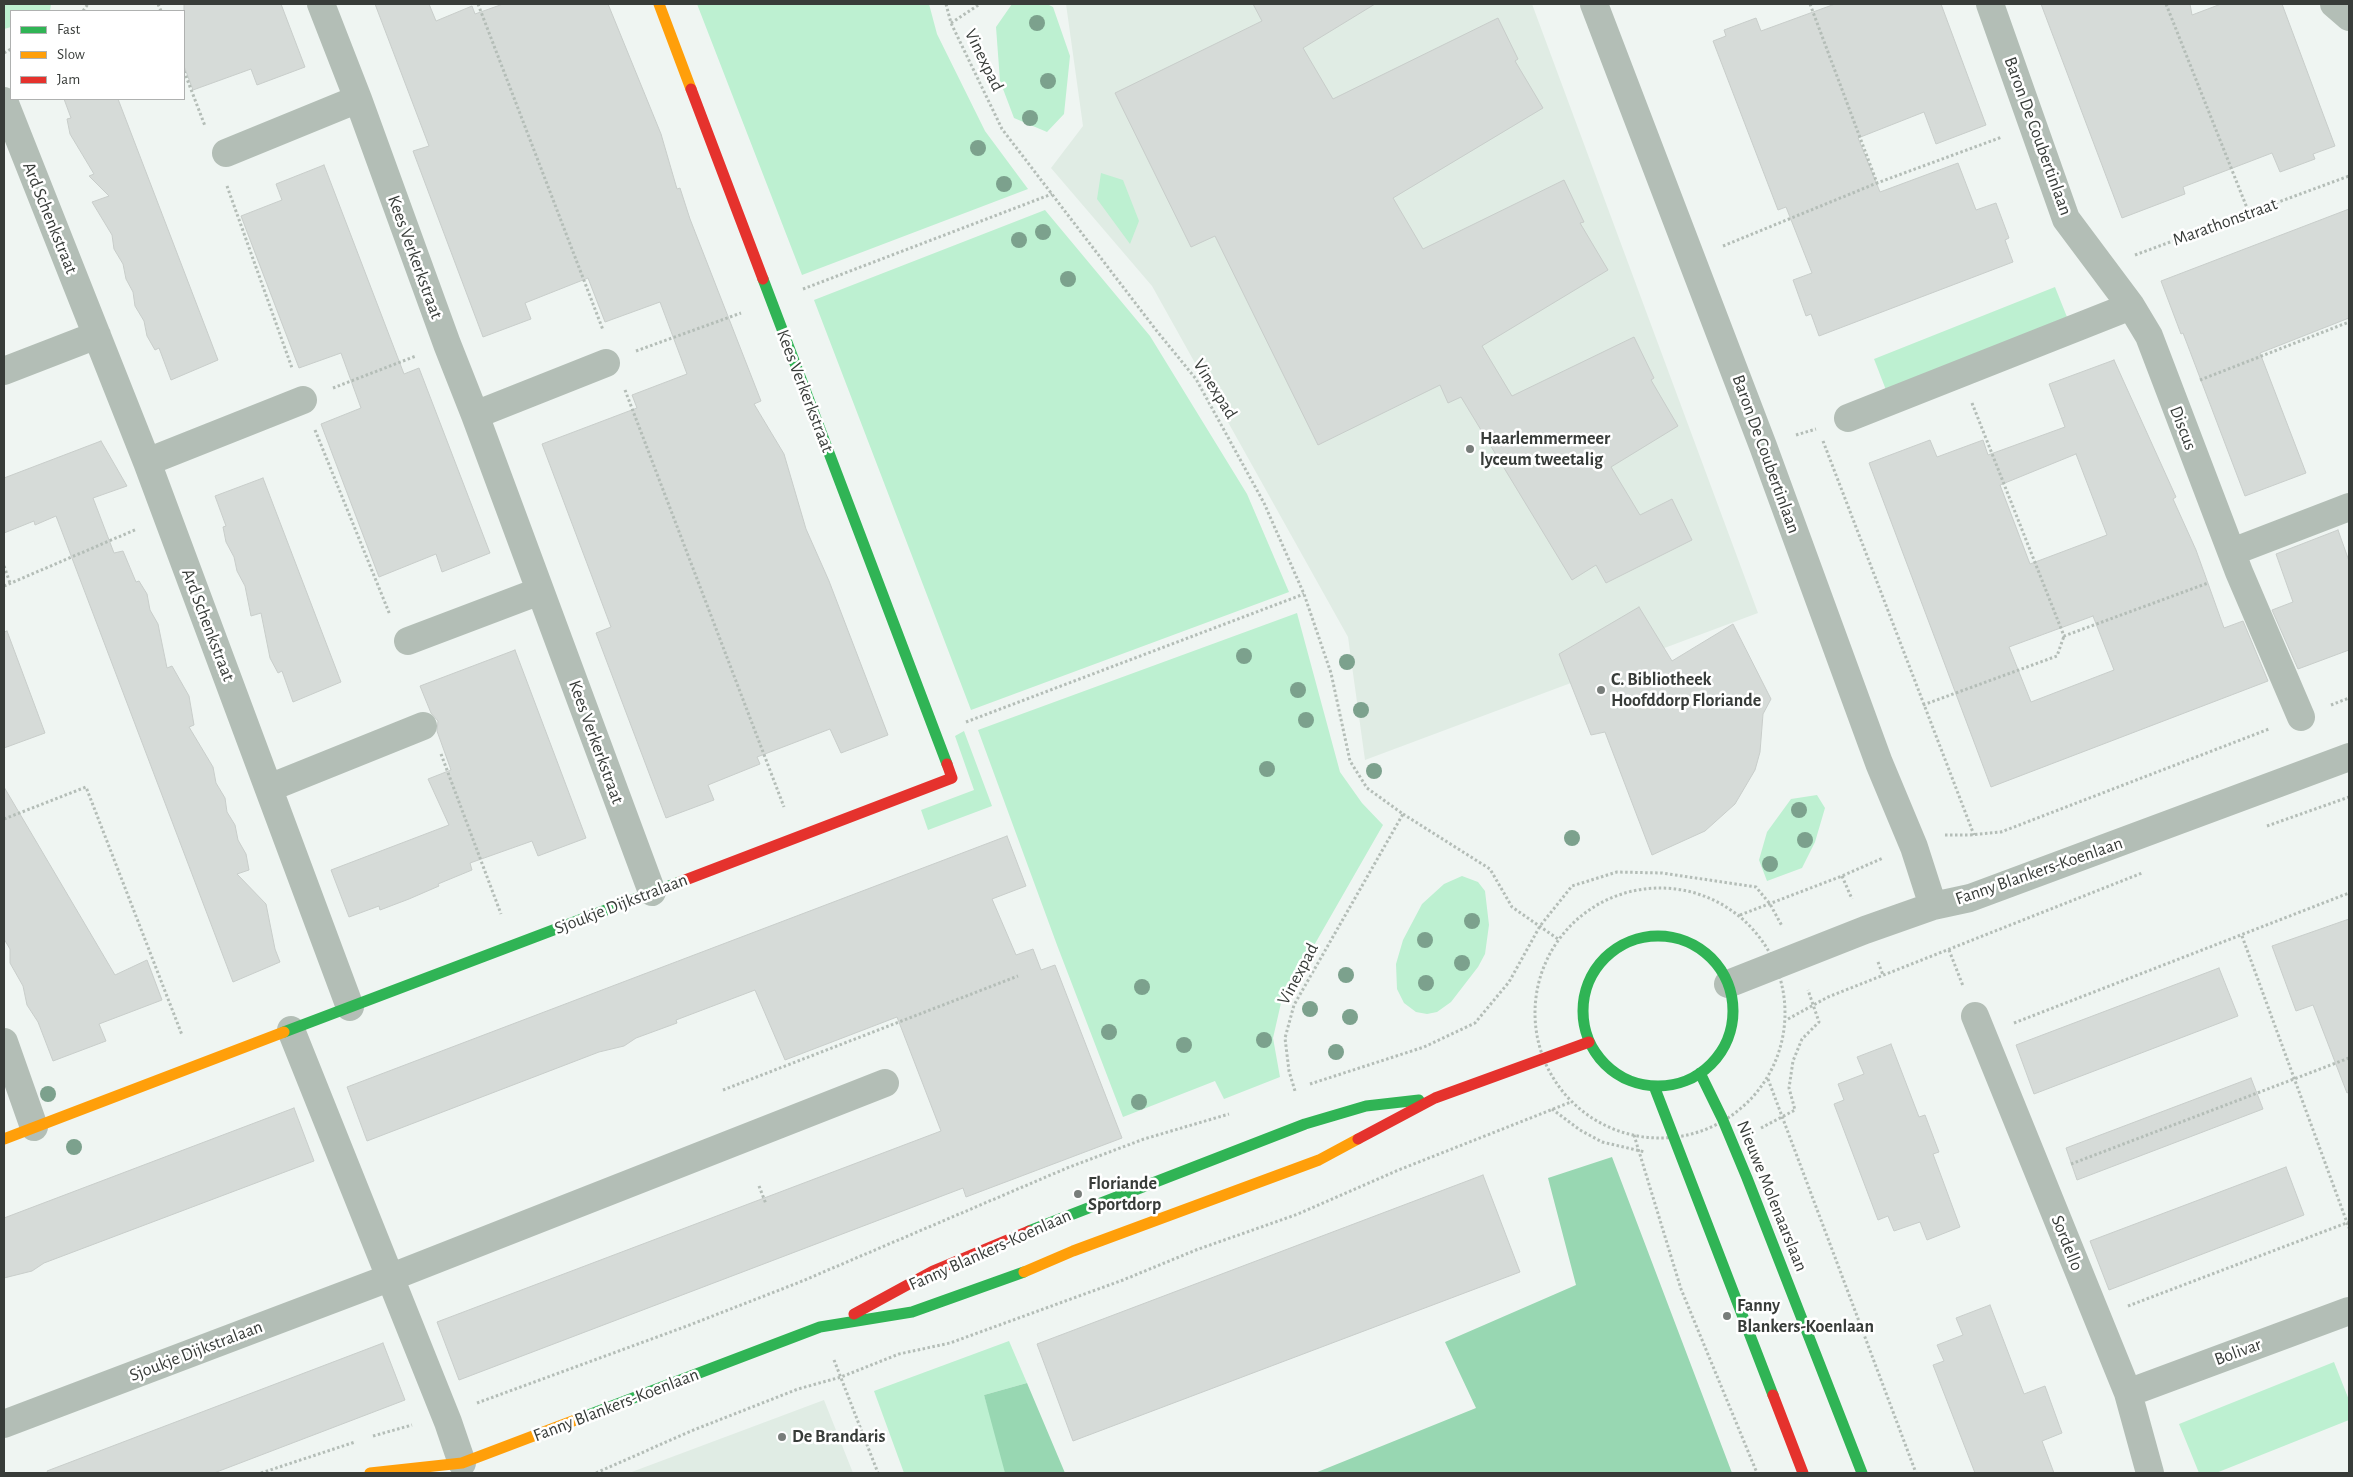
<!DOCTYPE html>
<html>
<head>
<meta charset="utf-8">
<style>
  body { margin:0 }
  #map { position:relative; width:2353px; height:1477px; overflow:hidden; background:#eff5f2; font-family:"Alegreya Sans",sans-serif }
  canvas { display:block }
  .frame { position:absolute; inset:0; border:5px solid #383c39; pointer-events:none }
  .legend { position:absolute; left:10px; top:10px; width:175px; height:90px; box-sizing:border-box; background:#fff; border:1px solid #afb1b0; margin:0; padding:6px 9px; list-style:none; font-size:15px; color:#383c39 }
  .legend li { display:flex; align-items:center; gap:10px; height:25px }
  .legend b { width:25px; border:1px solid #afb1b0 }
</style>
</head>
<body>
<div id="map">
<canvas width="2353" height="1477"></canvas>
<div class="frame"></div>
<ul class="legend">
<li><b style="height:6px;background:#30b455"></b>Fast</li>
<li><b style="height:6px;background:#ff9f0a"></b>Slow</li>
<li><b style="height:6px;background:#e5322d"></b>Jam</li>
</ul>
</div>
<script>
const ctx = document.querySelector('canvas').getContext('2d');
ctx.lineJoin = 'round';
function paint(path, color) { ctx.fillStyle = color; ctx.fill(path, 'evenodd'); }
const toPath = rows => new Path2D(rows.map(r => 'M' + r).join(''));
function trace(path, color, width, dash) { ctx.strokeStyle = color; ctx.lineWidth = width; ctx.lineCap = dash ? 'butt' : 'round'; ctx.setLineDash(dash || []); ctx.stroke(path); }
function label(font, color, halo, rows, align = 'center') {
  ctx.font = font + ' "Alegreya Sans",sans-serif'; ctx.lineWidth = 5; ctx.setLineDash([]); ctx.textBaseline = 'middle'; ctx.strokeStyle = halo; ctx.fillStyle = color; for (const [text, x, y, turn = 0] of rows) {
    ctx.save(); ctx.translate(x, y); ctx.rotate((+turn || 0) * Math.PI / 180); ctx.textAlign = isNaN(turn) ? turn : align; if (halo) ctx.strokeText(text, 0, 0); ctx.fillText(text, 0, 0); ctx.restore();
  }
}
const built = toPath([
  [1066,4,1532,4,1758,613,1365,760,1348,637,1152,286,1051,168,1083,126],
  [824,1400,853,1473,629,1473]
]);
const green = toPath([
  [4,4,51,4,50,11,11,11,11,27,4,29],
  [697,4,929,4,937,34,985,131,1028,189,802,275],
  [1012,4,1047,4,1053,7,1070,56,1064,114,1047,132,1014,118,1000,81,996,27],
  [1101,173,1123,180,1139,221,1130,244,1097,199],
  [1045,210,1150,336,1247,494,1289,592,971,710,814,300],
  [2055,287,2067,317,1886,390,1874,359],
  [1297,613,1340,772,1362,803,1383,825,1281,1003,1273,1038,1280,1077,1224,1099,1215,1081,1123,1117,1057,945,978,730],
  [964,731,992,806,928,830,921,810,974,790,955,736],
  [1817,795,1825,808,1815,842,1802,868,1767,881,1759,860,1767,832,1791,799],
  [1462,876,1478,882,1485,891,1489,925,1485,954,1478,967,1451,1002,1437,1012,1427,1014,1416,1012,1404,1003,1397,989,1396,964,1403,940,1422,904,1444,884],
  [1009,1341,1027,1383,984,1395,1008,1473,904,1473,874,1391],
  [2334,1362,2349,1400,2349,1420,2216,1473,2199,1473,2179,1424]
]);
const water = toPath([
  [1612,1157,1732,1473,1315,1473,1476,1408,1445,1342,1576,1285,1548,1178],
  [1027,1383,1065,1473,1005,1473,984,1395]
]);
const building = toPath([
  [184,4,281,4,305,67,257,85,251,69,193,90,184,66,184,4],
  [375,4,429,4,436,21,472,6,475,14,503,4,608,4,661,134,677,189,680,188,690,219,761,401,754,404,784,454,806,529,829,581,888,735,841,753,830,729,757,757,760,764,708,785,714,800,666,818,596,633,611,627,542,444,637,408,632,395,687,374,660,302,605,322,588,278,525,303,531,319,483,337,413,151,429,146,375,4],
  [1253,4,1375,4,1303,48,1333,99,1498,18,1518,59,1515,61,1543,108,1393,198,1423,249,1564,180,1584,222,1580,223,1608,270,1482,346,1512,396,1634,337,1654,378,1651,380,1678,426,1611,467,1640,515,1672,499,1692,540,1606,583,1596,565,1572,580,1461,397,1448,403,1440,385,1318,445,1215,236,1191,247,1115,93,1262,21,1253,4],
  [1835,4,1941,4,1986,125,1936,144,1924,112,1858,138,1880,192,1958,163,1976,210,1996,203,2009,238,2005,240,2013,262,1819,336,1811,314,1806,316,1793,280,1812,273,1786,207,1778,210,1713,41,1726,36,1724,30,1756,18,1761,31,1835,4],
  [2041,4,2190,4,2192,15,2221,4,2282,4,2335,146,2313,154,2315,159,2280,172,2272,153,2183,187,2185,194,2122,218,2041,4],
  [64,99,118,99,218,360,171,380,159,348,155,350,147,336,144,321,135,306,133,292,126,279,123,264,114,249,112,235,92,202,109,196,89,176,94,174,70,134,67,119,71,118,64,99],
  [324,165,404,374,419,368,490,553,442,572,436,554,379,577,321,424,361,408,341,353,299,368,241,216,282,200,276,184,324,165],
  [2349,209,2349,318,2260,353,2306,473,2245,496,2183,333,2181,334,2161,281,2349,209],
  [2114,360,2176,497,2173,499,2196,550,2224,628,2243,621,2268,681,1991,787,1869,463,1930,440,1937,457,1983,440,1988,455,2065,427,2049,384,2114,360],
  [2076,454,2107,535,2030,564,2000,485,2076,454],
  [2093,616,2114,670,2031,702,2009,647,2093,616],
  [101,441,127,486,93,498,114,553,123,551,136,582,139,581,147,594,150,610,158,624,167,668,172,666,189,696,194,725,189,727,213,767,216,783,225,798,227,812,235,825,238,840,246,854,249,870,237,874,266,904,275,949,280,962,233,982,56,516,35,525,34,521,4,533,4,478,101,441],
  [263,478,341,682,293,702,282,671,278,673,270,658,261,613,251,616,245,586,237,571,234,557,226,542,223,527,226,526,215,496,263,478],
  [2338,530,2349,561,2349,650,2298,669,2272,610,2293,602,2276,554,2338,530],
  [1639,607,1672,661,1733,624,1771,699,1763,714,1760,752,1755,770,1735,804,1705,831,1652,855,1605,732,1591,735,1559,654,1639,607],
  [7,631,45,733,4,748,4,632,7,631],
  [515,650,586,838,538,856,532,841,470,863,472,870,438,884,439,886,409,899,380,910,379,906,349,917,331,870,449,825,428,779,451,770,437,731,438,721,431,713,420,686,515,650],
  [4,787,115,975,147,960,162,1000,99,1024,106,1041,53,1061,38,1022,27,1005,23,986,10,963,10,949,4,939,4,787],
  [1007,836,1026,886,992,899,1016,955,1033,949,1041,970,1055,965,1122,1138,966,1197,963,1188,459,1380,437,1322,941,1131,897,1017,785,1060,755,990,676,1020,677,1023,636,1038,624,1046,599,1052,367,1141,347,1087,1007,836],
  [2349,919,2349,1092,2347,1093,2313,1005,2296,1011,2272,946,2349,919],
  [2219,968,2238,1016,2034,1094,2016,1045,2219,968],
  [1891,1044,1919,1117,1925,1115,1939,1152,1933,1154,1960,1227,1927,1240,1920,1222,1894,1231,1888,1216,1878,1220,1834,1104,1844,1100,1838,1084,1864,1074,1857,1057,1891,1044],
  [2251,1078,2263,1109,2077,1180,2066,1148,2251,1078],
  [294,1108,314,1161,44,1263,32,1271,4,1278,4,1218,294,1108],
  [2286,1167,2304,1215,2109,1290,2090,1241,2286,1167],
  [1483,1175,1520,1272,1073,1441,1037,1344,1483,1175],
  [1990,1305,2024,1394,2045,1386,2062,1433,2042,1441,2054,1473,1975,1473,1933,1365,1944,1361,1937,1345,1963,1335,1956,1318,1990,1305],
  [383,1343,405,1400,214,1473,48,1473,47,1471,383,1343]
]);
const path = toPath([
  [158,4,161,11],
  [478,4,603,330],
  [946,4,951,23,1002,129,1156,330,1196,379,1264,503,1304,594,1331,673,1350,761,1367,788,1403,814,1294,1005,1285,1038,1289,1071,1295,1091],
  [1810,4,1877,183,2002,137],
  [2166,4,2249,213],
  [83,11,88,4],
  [951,23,980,4],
  [4,53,11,49],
  [184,71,205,126],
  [227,186,292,368],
  [1723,246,1877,183],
  [2135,255,2349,176],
  [803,289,1052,194],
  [636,351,741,313],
  [2200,380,2349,322],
  [333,388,416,356],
  [625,390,784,807],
  [1972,403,2064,636,2208,583],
  [315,430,390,615],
  [1796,435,1816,429],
  [1823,441,1974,835],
  [4,566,10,583],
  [4,586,137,529],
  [1923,705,2057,656,2064,636],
  [2331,705,2349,698],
  [966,722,1304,594],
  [441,754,501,914],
  [1403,814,1490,869,1512,907,1558,939],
  [4,819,86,787,182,1035],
  [2267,826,2349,797],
  [1945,835,1969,835,2001,832,2269,729],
  [1842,876,1852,899],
  '1535 1013a125 125 0 1 1 250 0a125 125 0 1 1-250 0Z',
  [1740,915,1842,876,1883,858],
  [2242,936,2349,1228],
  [1949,950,1963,986],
  [1878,962,1883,975],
  [1788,1019,1828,997,2142,873],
  [2014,1023,2349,893],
  [1768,1079,1916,1473],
  [1310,1084,1424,1047,1475,1023,1509,982,1540,926,1572,886,1617,872,1662,873,1756,887,1770,904,1782,926],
  [723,1090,1018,976],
  [1552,1109,1580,1130,1602,1142,1645,1152],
  [1761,1128,1795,1110,1789,1088,1793,1061,1802,1039,1819,1022,1808,990],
  [1634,1135,1681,1289,1757,1473],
  [2071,1164,2349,1058],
  [759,1186,766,1204],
  [2128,1306,2349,1222],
  [834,1360,878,1473],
  [477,1403,687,1326,800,1282,1067,1168,1144,1139,1229,1114],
  [373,1436,412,1425],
  [261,1473,355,1442],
  [596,1473,691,1431,798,1389,841,1377,899,1354,950,1343,1123,1280,1196,1250,1298,1214,1396,1171,1571,1102]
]);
const street = toPath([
  [321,4,358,99,447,344,475,415,652,892],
  [1594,4,1763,446,1879,763,1914,847,1933,906],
  [1990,4,2066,219,2131,306,2149,336,2239,572,2301,717],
  [2334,4,2349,17],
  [4,101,147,462,350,1007],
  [226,153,358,99],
  [4,371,97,335],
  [475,415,606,363],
  [1848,418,2131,306],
  [147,462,303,400],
  [2232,552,2349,507],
  [408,641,540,591],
  [269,788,423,726],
  [1728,984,1865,930,1933,906,1970,898,2349,757],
  [1975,1016,2128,1393,2150,1473],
  [291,1030,448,1422,462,1463],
  [4,1042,34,1127],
  [2128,1393,2349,1311],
  [4,1424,389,1278,885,1083]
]);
const fast = toPath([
  [763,279,947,764],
  '1583 1011a75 75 0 1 1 150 0a75 75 0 1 1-150 0Z',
  [284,1032,680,882],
  [1700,1073,1722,1118,1747,1178,1862,1473],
  [1654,1086,1773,1395],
  [1029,1231,1305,1124,1366,1106,1419,1100],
  [578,1419,820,1327,912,1312,1024,1272]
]);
const slow = toPath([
  [659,4,691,89],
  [4,1139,284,1032],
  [1024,1272,1073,1251,1319,1160,1358,1139],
  [370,1473,462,1463,578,1419]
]);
const jam = toPath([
  [691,89,763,279],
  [680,882,952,778,947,764],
  [1358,1139,1435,1098,1589,1042],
  [854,1314,933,1271,1029,1231],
  [1773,1395,1803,1473]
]);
const trees = [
  [1037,23],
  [1048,81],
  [1030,118],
  [978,148],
  [1004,184],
  [1043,232],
  [1019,240],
  [1068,279],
  [1244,656],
  [1347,662],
  [1298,690],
  [1361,710],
  [1306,720],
  [1267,769],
  [1374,771],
  [1799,810],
  [1572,838],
  [1805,840],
  [1770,864],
  [1472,921],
  [1425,940],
  [1462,963],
  [1346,975],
  [1426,983],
  [1142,987],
  [1310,1009],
  [1350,1017],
  [1109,1032],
  [1264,1040],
  [1184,1045],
  [1336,1052],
  [48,1094],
  [1139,1102],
  [74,1147]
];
const markers = [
  [1470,449,5,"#787d7a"],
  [1601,690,5,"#787d7a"],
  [1078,1194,5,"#787d7a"],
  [1727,1316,5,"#787d7a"],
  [782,1437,5,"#787d7a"]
];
const streetNames = [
  ["Vinexpad",984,60,64],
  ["Baron De Coubertinlaan",2038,136,70],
  ["Ard Schenkstraat",50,218,68],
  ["Marathonstraat",2225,222,-20],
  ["Kees Verkerkstraat",415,257,70],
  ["Vinexpad",1215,389,58],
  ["Kees Verkerkstraat",805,391,69],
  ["Discus",2183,428,69],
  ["Baron De Coubertinlaan",1766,454,70],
  ["Ard Schenkstraat",208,625,69],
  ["Kees Verkerkstraat",596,742,70],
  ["Fanny Blankers-Koenlaan",2039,871,-19],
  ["Sjoukje Dijkstralaan",621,904,-21],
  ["Vinexpad",1298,974,-62],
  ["Nieuwe Molenaarslaan",1772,1196,68],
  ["Sordello",2067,1243,68],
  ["Fanny Blankers-Koenlaan",990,1250,-24],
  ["Sjoukje Dijkstralaan",196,1351,-21],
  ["Bolivar",2238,1352,-20],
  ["Fanny Blankers-Koenlaan",616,1405,-21]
];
const poiNames = [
  ["Haarlemmermeer",1480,439],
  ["lyceum tweetalig",1480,460],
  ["C. Bibliotheek",1611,680],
  ["Hoofddorp Floriande",1611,701],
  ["Floriande",1088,1184],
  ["Sportdorp",1088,1205],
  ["Fanny",1737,1306],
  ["Blankers-Koenlaan",1737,1327],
  ["De Brandaris",792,1437]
];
paint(built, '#e0ece4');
paint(green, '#bdf0d1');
paint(water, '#98d7b2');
paint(building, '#d6dbd8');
trace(building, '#c8cdca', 1);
trace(path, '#b4bdb7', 3, [2.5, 2.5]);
trace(street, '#b3beb6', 28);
trace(fast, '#30b455', 11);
trace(slow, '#ff9f0a', 11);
trace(jam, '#e5322d', 11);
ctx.fillStyle = '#7ca18d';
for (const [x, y] of trees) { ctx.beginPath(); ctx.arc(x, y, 8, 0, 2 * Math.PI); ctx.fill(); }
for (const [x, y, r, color] of markers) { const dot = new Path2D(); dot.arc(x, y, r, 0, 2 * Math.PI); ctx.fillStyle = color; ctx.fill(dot); trace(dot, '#fff', 2); }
label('18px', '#383c39', '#fff', streetNames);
label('bold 18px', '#383c39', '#fff', poiNames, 'left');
</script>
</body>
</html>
